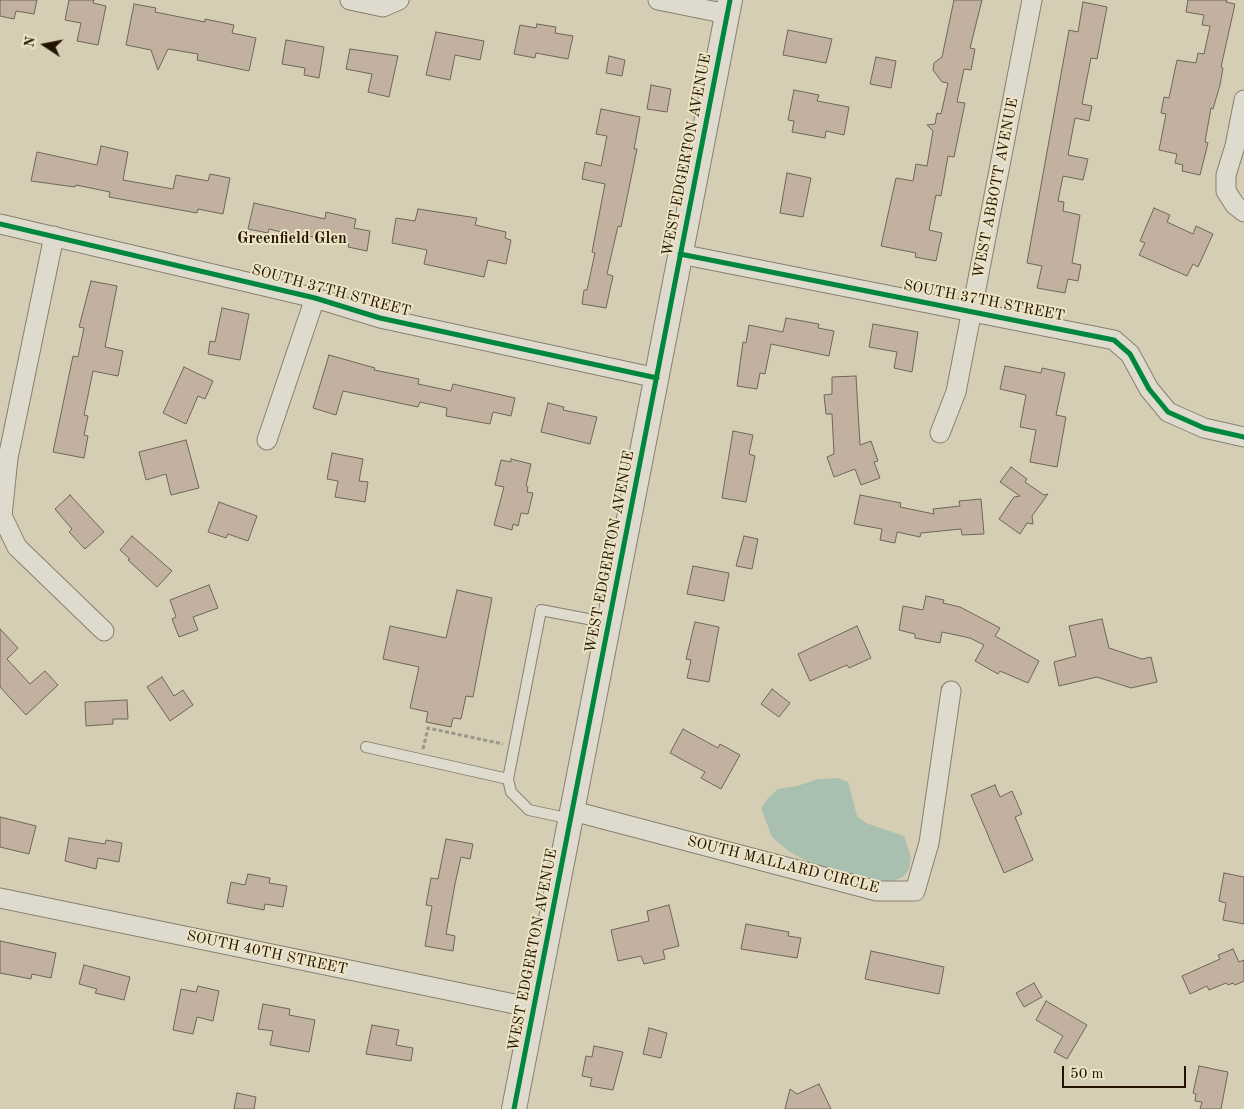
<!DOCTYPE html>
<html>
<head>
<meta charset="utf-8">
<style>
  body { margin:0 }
  #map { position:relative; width:1244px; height:1109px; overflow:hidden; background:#d5ceb4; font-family:"Old Standard TT",serif }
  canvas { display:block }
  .north { position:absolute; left:20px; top:20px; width:50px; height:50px; -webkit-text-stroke:4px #ede4c6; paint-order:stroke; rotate:281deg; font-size:14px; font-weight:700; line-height:20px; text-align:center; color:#231300 }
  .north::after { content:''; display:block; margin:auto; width:18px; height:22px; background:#231300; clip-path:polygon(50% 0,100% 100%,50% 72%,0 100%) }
  .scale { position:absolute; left:1062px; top:1066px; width:124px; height:22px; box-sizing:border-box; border:2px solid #231300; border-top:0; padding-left:6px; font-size:15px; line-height:18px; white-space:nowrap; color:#231300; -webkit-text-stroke:4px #ede4c6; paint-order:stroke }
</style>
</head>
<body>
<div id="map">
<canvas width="1244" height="1109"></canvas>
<div class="north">N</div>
<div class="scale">50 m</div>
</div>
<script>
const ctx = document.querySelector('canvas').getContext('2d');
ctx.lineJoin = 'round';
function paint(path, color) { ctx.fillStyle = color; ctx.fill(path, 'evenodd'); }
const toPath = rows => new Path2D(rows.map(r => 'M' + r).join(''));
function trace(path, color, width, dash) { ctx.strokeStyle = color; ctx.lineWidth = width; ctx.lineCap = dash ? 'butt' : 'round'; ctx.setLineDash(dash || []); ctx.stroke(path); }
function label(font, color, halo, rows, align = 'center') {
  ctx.font = font + ' "Old Standard TT",serif'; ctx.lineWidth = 4; ctx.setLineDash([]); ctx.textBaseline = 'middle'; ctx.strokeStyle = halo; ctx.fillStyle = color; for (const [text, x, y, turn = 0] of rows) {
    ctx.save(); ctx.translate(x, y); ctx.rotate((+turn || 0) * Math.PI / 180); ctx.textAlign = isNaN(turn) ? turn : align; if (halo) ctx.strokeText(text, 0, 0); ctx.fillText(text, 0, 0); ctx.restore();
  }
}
const water = toPath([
  [838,778,848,782,857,816,866,823,904,836,911,858,909,869,903,877,893,881,879,882,850,875,806,861,787,850,772,837,761,808,768,798,778,789,797,786,818,779]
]);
const building = toPath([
  [0,0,37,0,34,14,16,11,14,19,0,16,0,0],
  [69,0,94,0,93,3,106,6,98,45,77,41,81,23,65,20,69,0],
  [954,0,982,0,970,48,975,49,971,70,964,69,957,102,965,103,954,157,948,156,941,196,936,195,929,230,942,233,936,261,915,257,916,253,881,246,896,178,913,181,916,164,927,166,933,131,927,125,935,124,937,113,941,114,948,83,942,82,933,70,934,63,942,57,954,0],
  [1188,0,1227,0,1226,2,1235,4,1221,67,1223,68,1220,85,1213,109,1211,108,1205,142,1208,143,1200,175,1182,171,1183,165,1175,163,1177,154,1159,150,1166,114,1161,113,1164,97,1169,98,1177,60,1196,63,1198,53,1204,54,1210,26,1202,25,1204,15,1186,12,1188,0],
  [1083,2,1107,7,1097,59,1091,58,1082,104,1092,106,1089,121,1075,118,1068,155,1088,159,1083,180,1063,176,1058,201,1064,202,1063,211,1080,215,1072,263,1081,265,1078,281,1068,279,1065,293,1037,288,1042,266,1027,263,1069,30,1078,32,1083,2],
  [134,4,156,8,155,12,205,22,205,19,234,25,232,33,256,38,249,71,197,60,198,54,168,49,158,70,151,50,126,45,134,4],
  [537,24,556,27,555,33,573,36,568,59,536,53,535,58,514,54,520,25,536,28,537,24],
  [788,30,832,39,826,63,783,55,788,30],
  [436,32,484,41,480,60,455,55,450,80,426,75,436,32],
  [286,40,324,47,319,78,304,75,305,68,282,64,286,40],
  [350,49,398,56,389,97,368,92,372,74,346,69,350,49],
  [609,56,625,60,622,76,606,73,609,56],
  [876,57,896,61,891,88,870,84,876,57],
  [651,85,671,89,667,112,647,109,651,85],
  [794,90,819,95,817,101,849,107,844,135,826,131,825,138,792,132,794,121,788,120,794,90],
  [601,109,640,117,634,149,637,149,621,227,618,226,607,274,613,276,606,308,582,304,584,290,587,290,595,253,592,252,605,184,582,179,585,162,601,166,607,136,596,134,601,109],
  [101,146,128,152,123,180,173,189,176,175,208,181,210,174,230,178,223,214,198,209,197,213,109,197,110,192,76,185,75,187,31,181,37,152,97,165,101,146],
  [787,173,811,178,803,217,780,213,787,173],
  [254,203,325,219,326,212,356,219,354,228,370,231,367,251,348,247,349,244,297,234,297,236,269,229,268,233,248,229,254,203],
  [1154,208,1170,215,1167,222,1193,234,1196,226,1213,234,1198,267,1193,264,1187,276,1139,255,1145,243,1140,241,1154,208],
  [418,209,477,218,475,225,506,232,505,238,511,240,506,264,488,260,484,277,424,264,427,250,392,243,396,218,415,221,418,209],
  [91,281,117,286,105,347,123,351,118,376,93,371,84,415,88,416,84,435,88,436,84,458,53,452,73,356,78,357,84,328,79,327,91,281],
  [222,308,249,314,240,360,208,354,210,341,215,342,222,308],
  [786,318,819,324,818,328,834,331,829,356,771,344,765,374,760,373,757,389,737,386,743,342,746,343,749,325,783,332,786,318],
  [873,324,918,332,912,372,894,368,897,352,869,347,873,324],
  [329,355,375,368,374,370,419,379,418,384,451,391,453,384,515,398,511,416,493,412,490,424,446,416,447,408,420,402,418,407,343,391,336,415,313,408,329,355],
  [1005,366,1041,373,1042,368,1065,373,1056,415,1066,417,1057,467,1030,462,1036,430,1020,427,1026,395,1000,389,1005,366],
  [184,367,213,381,205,399,198,396,186,424,163,413,184,367],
  [856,376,860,445,871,441,878,461,874,462,880,478,861,485,855,469,834,477,827,457,834,454,832,414,826,414,824,395,832,394,832,377,856,376],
  [548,403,564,407,563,410,597,417,590,444,541,432,548,403],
  [733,431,753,435,749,454,755,456,746,502,722,498,733,431],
  [186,440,199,488,171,495,166,474,146,480,139,452,186,440],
  [332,453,363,459,359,481,368,482,365,502,335,497,338,481,327,479,332,453],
  [511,459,531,464,526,486,528,487,527,492,533,493,528,514,521,513,518,526,513,524,512,530,494,525,504,487,495,485,501,460,511,462,511,459],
  [1011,467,1027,479,1025,482,1044,495,1048,494,1032,516,1033,524,1027,523,1020,534,999,519,1014,497,1020,496,1000,482,1011,467],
  [70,495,104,532,85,549,69,532,72,529,55,509,70,495],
  [860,495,901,503,900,507,934,514,933,509,960,506,959,501,981,499,984,534,962,535,961,529,921,533,920,537,897,532,895,543,880,540,882,529,854,524,860,495],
  [219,502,257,516,248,541,228,534,226,538,208,532,219,502],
  [132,536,172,571,157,587,128,560,130,559,120,550,132,536],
  [744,536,758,539,752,569,736,566,744,536],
  [693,566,729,573,724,601,687,594,693,566],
  [209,585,218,608,193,617,198,630,179,637,172,619,176,617,170,600,209,585],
  [457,590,492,598,473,697,466,696,461,719,453,718,451,727,426,722,428,712,410,708,419,667,383,659,390,626,446,638,457,590],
  [926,596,944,600,943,603,960,607,1000,628,995,636,1039,661,1028,683,1000,671,998,674,975,661,984,645,970,638,942,632,940,643,915,638,915,634,899,630,903,606,923,610,926,596],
  [1102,619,1109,648,1142,659,1151,657,1157,682,1131,688,1097,677,1059,686,1054,662,1076,656,1069,626,1102,619],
  [695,622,719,627,709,682,687,678,691,660,686,659,695,622],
  [857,626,871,658,849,668,847,665,810,681,798,654,857,626],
  [0,629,18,648,7,659,30,684,45,671,58,685,26,715,0,687,0,629],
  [162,677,174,696,183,690,193,705,170,721,147,687,162,677],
  [772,689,790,703,779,717,761,704,772,689],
  [127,700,128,719,113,719,113,724,86,726,85,702,127,700],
  [683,729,718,748,720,744,740,755,721,789,701,778,705,772,670,753,683,729],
  [995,785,1000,797,1012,791,1022,814,1015,817,1033,860,1004,873,971,795,995,785],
  [0,817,36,826,29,854,0,847,0,817],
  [69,838,105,844,106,840,122,843,119,862,98,858,96,869,65,861,69,838],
  [446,839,473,844,470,859,461,857,455,884,446,934,455,936,453,951,425,946,432,906,426,905,431,878,438,879,446,839],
  [1224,873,1244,877,1244,924,1223,920,1226,903,1219,901,1224,873],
  [248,874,270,878,269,883,287,886,283,907,265,904,264,910,227,903,231,882,245,885,248,874],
  [669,905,679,946,663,950,665,959,644,964,641,956,618,961,611,930,649,921,647,911,669,905],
  [746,924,789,932,788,936,801,938,797,958,741,949,746,924],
  [0,941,56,953,51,978,32,974,31,979,0,973,0,941],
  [1233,949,1239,962,1244,960,1244,981,1235,985,1233,983,1228,985,1226,983,1209,990,1207,986,1190,994,1182,976,1220,959,1218,955,1233,949],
  [871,951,944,967,939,994,865,979,871,951],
  [84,965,130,977,124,1000,95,993,97,989,79,984,84,965],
  [1034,983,1042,997,1024,1007,1016,993,1034,983],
  [198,986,219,991,213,1021,197,1017,193,1034,173,1030,181,989,196,992,198,986],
  [1046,1001,1087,1025,1067,1059,1054,1052,1063,1036,1036,1020,1046,1001],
  [263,1004,290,1009,289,1015,315,1020,309,1052,270,1045,273,1031,258,1029,263,1004],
  [372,1025,399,1030,396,1045,413,1048,411,1061,366,1054,372,1025],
  [649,1028,667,1033,661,1058,643,1054,649,1028],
  [594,1046,623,1052,613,1090,590,1086,592,1078,582,1076,586,1056,592,1057,594,1046],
  [1199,1066,1228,1072,1221,1109,1200,1109,1202,1102,1195,1101,1196,1094,1193,1093,1199,1066],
  [819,1084,831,1109,785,1109,790,1089,797,1094,819,1084],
  [237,1093,256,1097,254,1109,234,1109,237,1093]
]);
const path = toPath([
  [423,749,428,728,503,744]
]);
const service = toPath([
  [366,747,508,779],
  [571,819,529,810,511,792,508,779,541,610,609,623]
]);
const minor = toPath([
  [350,0,383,7,399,0],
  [658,0,727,14],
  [1244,100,1235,146,1226,175,1226,191,1235,205,1244,212],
  [0,224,315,298,380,318,657,378],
  [54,236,8,458,2,516,17,547,104,631],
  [680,254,1114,340,1130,354,1149,389,1168,412,1204,428,1244,437],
  [940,433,956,392,1032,0],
  [267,440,315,298],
  [573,811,877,891,915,891,929,843,951,691],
  [0,898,534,1008]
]);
const tertiary = toPath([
  [514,1109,730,0]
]);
const cycleway = toPath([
  [0,224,315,298,380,318,657,378],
  [680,254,1114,340,1130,354,1149,389,1168,412,1204,428,1244,437],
  [514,1109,730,0]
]);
const streetNames = [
  ["WEST EDGERTON AVENUE",687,155,-79],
  ["WEST ABBOTT AVENUE",996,188,-79],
  ["SOUTH 37TH STREET",331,291,15],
  ["SOUTH 37TH STREET",984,301,11],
  ["WEST EDGERTON AVENUE",610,552,-79],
  ["SOUTH MALLARD CIRCLE",783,865,14],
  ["WEST EDGERTON AVENUE",533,950,-79],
  ["SOUTH 40TH STREET",267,953,12]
];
const neighbourhoodNames = [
  ["Greenfield Glen",292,239]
];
paint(water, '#a9bfb0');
paint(building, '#c2b1a1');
trace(building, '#6d6757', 1);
trace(service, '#86806f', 12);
trace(minor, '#86806f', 21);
trace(tertiary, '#86806f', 26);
trace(path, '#9a968a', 3, [4, 2.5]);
trace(service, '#dedbce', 10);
trace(minor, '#dedbce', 19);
trace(tertiary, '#dedbce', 24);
trace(cycleway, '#00873e', 5);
label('15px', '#231300', '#ede4c6', streetNames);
label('bold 16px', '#231300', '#ede4c6', neighbourhoodNames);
</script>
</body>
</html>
